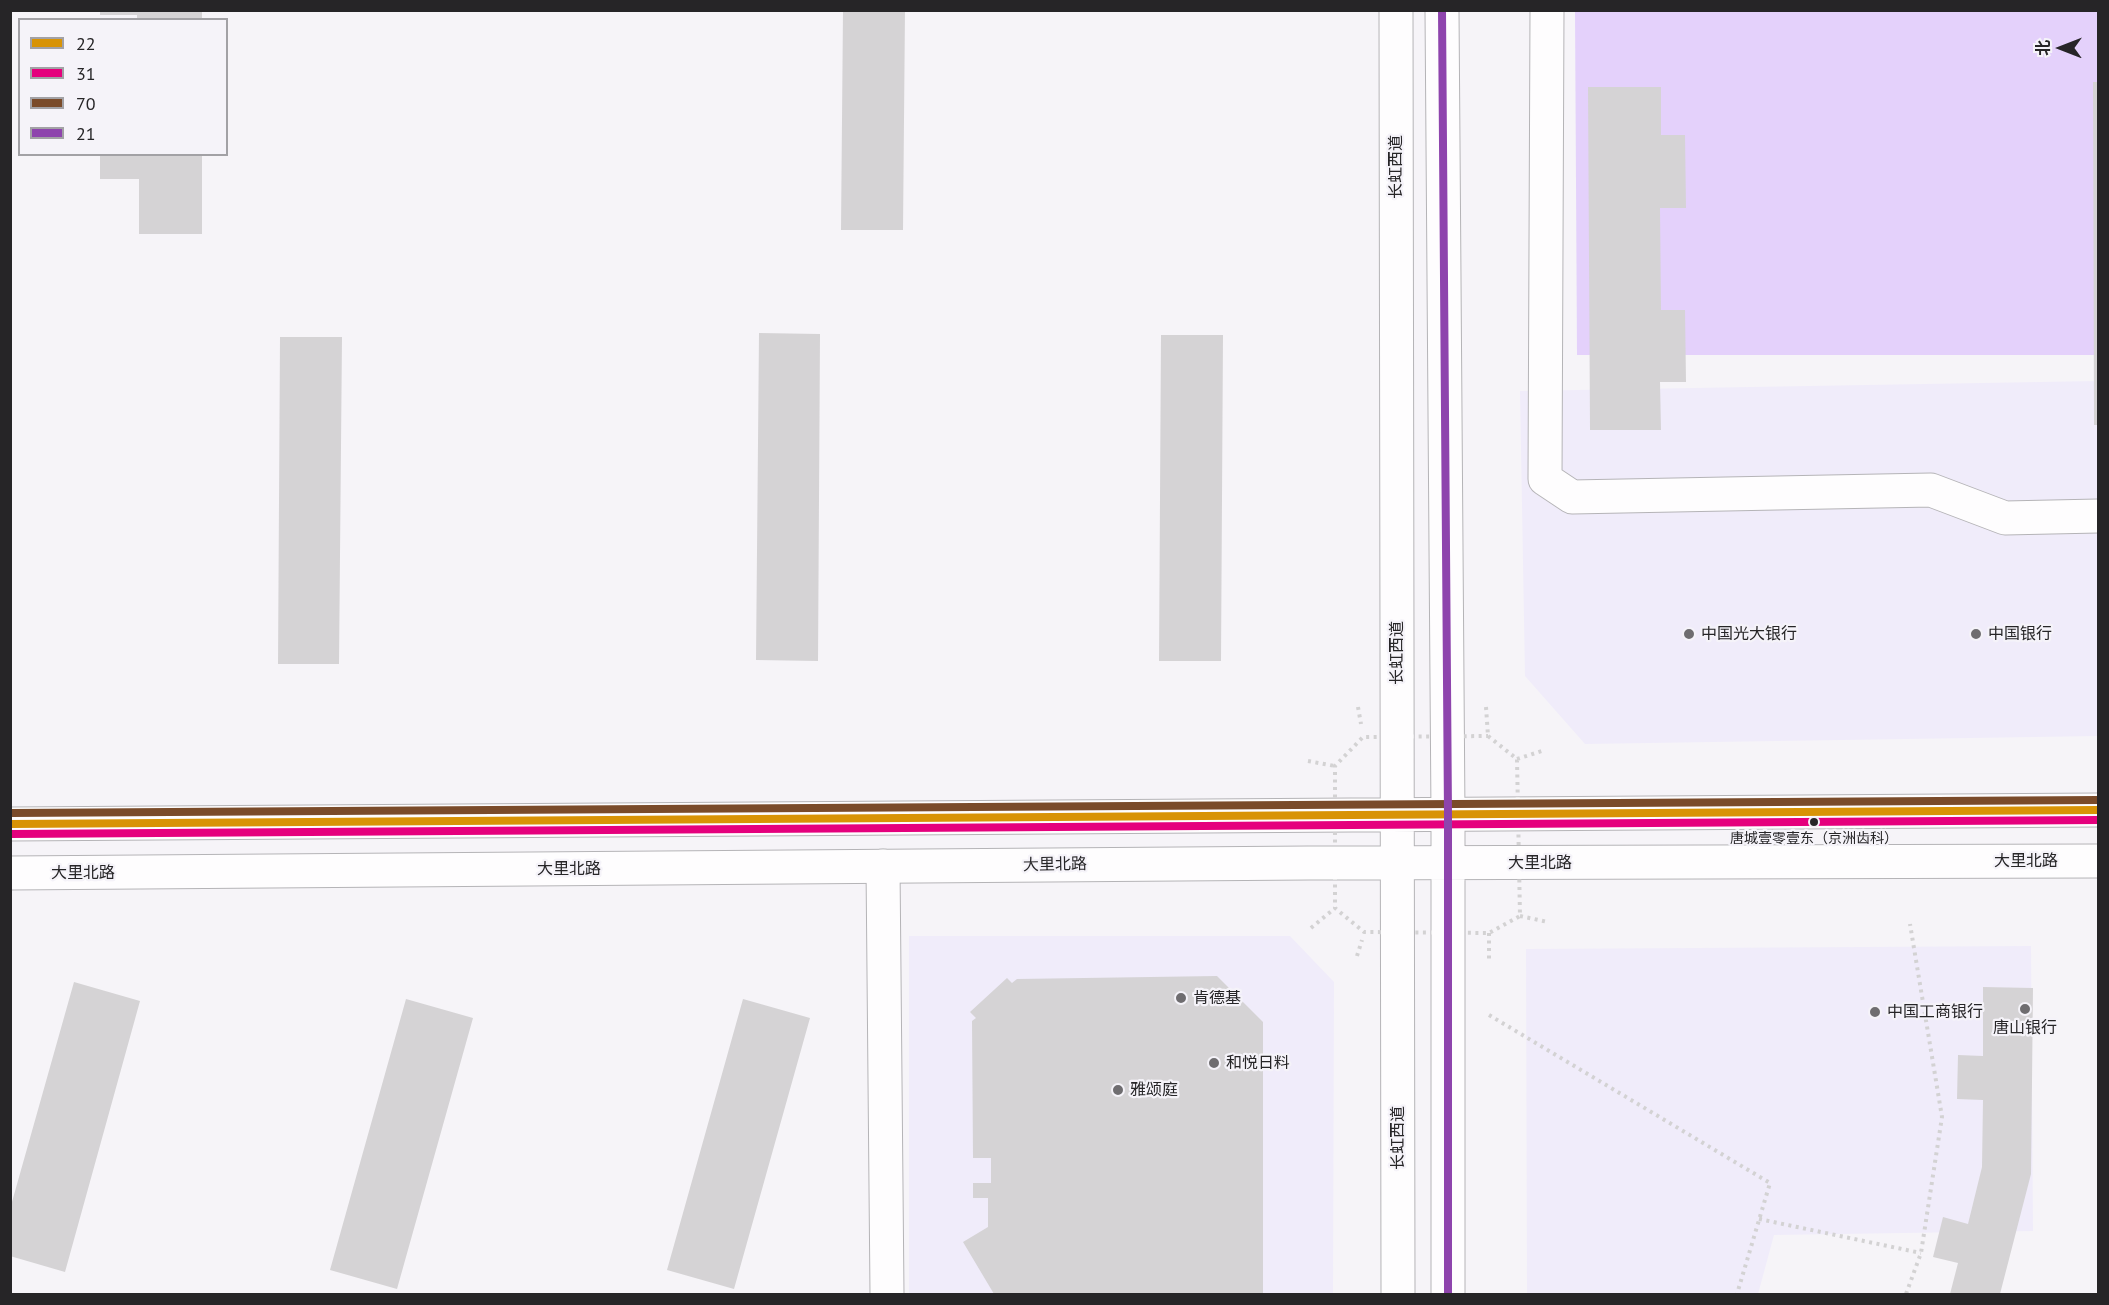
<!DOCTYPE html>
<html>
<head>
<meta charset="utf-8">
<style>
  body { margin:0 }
  #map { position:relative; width:2109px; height:1305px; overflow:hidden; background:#f6f4f8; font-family:"PT Sans","Noto Sans SC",sans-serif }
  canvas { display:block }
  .frame { position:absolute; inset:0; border:12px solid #262527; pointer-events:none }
  .legend { position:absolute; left:18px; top:18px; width:210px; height:138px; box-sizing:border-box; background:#f5f3f9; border:2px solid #a2a1a5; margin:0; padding:8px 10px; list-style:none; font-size:18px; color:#262527 }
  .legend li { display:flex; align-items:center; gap:12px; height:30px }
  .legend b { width:30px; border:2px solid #a2a1a5 }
  .north { position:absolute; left:2031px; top:18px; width:60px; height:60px; -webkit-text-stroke:4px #f5f3f9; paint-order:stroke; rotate:270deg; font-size:16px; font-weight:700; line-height:24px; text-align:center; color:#262527 }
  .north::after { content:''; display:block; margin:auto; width:21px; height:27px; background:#262527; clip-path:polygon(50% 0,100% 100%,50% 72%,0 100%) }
</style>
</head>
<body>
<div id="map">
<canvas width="2109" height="1305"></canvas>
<div class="frame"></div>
<ul class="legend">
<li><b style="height:8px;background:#d89306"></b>22</li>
<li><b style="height:8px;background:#e5007d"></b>31</li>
<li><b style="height:8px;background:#7a4b2a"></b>70</li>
<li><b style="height:8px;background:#8e44ad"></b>21</li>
</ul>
<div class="north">北</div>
</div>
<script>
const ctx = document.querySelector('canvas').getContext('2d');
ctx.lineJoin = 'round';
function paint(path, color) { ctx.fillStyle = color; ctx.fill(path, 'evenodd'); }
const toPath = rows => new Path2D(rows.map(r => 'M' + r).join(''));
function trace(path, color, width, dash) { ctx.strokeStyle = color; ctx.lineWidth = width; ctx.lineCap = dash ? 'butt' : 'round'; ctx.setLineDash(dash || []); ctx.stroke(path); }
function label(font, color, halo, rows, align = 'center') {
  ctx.font = font + ' "PT Sans","Noto Sans SC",sans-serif'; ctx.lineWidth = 4.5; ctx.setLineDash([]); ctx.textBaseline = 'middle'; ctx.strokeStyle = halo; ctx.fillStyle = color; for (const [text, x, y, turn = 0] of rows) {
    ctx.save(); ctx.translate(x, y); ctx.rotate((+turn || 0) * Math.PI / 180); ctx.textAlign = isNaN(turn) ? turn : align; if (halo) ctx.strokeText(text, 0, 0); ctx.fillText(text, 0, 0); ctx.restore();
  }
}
const commercial = toPath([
  [2098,381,2098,736,1585,744,1525,676,1520,391],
  [909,936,1290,936,1334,982,1333,1294,909,1294],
  [2031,946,2033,1231,1774,1235,1758,1294,1527,1294,1526,949]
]);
const green = toPath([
  [1575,11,2098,11,2098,355,1577,355]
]);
const building = toPath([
  [100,10,202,10,202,20,137,20,137,15,100,15],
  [843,10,905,10,903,230,841,230],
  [2093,82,2098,82,2098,425,2094,425],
  [1588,87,1661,87,1661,135,1685,135,1686,208,1660,208,1661,310,1685,310,1686,382,1660,382,1661,430,1590,430],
  [100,154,202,154,202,234,139,234,139,179,100,179],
  [759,333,820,334,818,661,756,660],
  [1161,335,1223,335,1221,661,1159,661],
  [280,337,342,337,339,664,278,664],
  [1217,976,1263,1022,1263,1294,994,1294,963,1242,988,1227,988,1198,973,1198,973,1183,991,1183,991,1158,973,1158,972,1021,976,1018,970,1012,1007,978,1012,983,1017,979],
  [74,982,140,1001,65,1272,10,1256,10,1209],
  [1983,987,2033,988,2031,1174,2000,1294,1950,1294,1958,1263,1933,1257,1943,1217,1968,1224,1982,1167,1983,1100,1957,1099,1958,1055,1983,1056],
  [406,999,473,1018,397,1289,330,1270],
  [743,999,810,1018,734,1289,667,1270]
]);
const path = toPath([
  [1358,707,1361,724],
  [1486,707,1488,736],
  [1488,736,1517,759,1520,916,1489,933,1364,932,1335,908,1335,766,1363,737,1488,736],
  [1517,759,1545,750],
  [1308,761,1335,766],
  [1520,916,1548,922],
  [1311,928,1335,908],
  [1489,933,1489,959],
  [1357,956,1362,940],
  [1489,1015,1770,1183,1737,1294],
  [1759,1219,1921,1253],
  [1906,1294,1921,1253,1942,1117,1910,924]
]);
const minor = toPath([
  [1547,10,1545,479,1572,497,1931,490,2005,518,2098,516],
  [883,866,887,1294]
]);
const major = toPath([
  [1396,10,1398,1294],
  [1442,10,1448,815,1448,1294],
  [10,824,2098,810],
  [10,873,1309,863,2098,861]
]);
const bus1 = toPath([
  [10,824,2098,810]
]);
const bus2 = toPath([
  [10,834,2098,820]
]);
const bus3 = toPath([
  [10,813,2098,800]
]);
const bus4 = toPath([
  [1442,10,1448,815,1448,1294]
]);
const markers = [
  [1689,634,6,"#6f6d70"],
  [1976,634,6,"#6f6d70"],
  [1814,822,5,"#262527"],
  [1181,998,6,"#6f6d70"],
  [2025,1009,6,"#6f6d70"],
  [1875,1012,6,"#6f6d70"],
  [1214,1063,6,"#6f6d70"],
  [1118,1090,6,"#6f6d70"]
];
const busNames = [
  ["唐城壹零壹东（京洲齿科）",1814,839]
];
const streetNames = [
  ["长虹西道",1396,167,-90],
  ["长虹西道",1397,653,-90],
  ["大里北路",2026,861],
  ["大里北路",1540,863],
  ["大里北路",1055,865,-1],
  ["大里北路",569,869],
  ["大里北路",83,873],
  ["长虹西道",1398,1138,-90]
];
const poiNames = [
  ["中国光大银行",1701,634],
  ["中国银行",1988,634],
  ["肯德基",1193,998],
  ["中国工商银行",1887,1012],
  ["唐山银行",2025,1028,"center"],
  ["和悦日料",1226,1063],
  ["雅颂庭",1130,1090]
];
paint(commercial, '#f0ecfa');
paint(green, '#e4d1fb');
paint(building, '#d5d3d5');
trace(minor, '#b5b4b7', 35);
trace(major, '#b5b4b7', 35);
trace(path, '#d3d2d3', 4, [3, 4.5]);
trace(minor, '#fefdfe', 33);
trace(major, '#fefdfe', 33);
trace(bus1, '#d89306', 8);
trace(bus2, '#e5007d', 8);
trace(bus3, '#7a4b2a', 8);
trace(bus4, '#8e44ad', 8);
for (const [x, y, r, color] of markers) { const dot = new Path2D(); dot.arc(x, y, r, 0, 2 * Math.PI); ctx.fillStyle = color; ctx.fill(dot); trace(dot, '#f5f3f9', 2); }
label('14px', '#262527', '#f5f3f9', busNames);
label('16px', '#262527', '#f5f3f9', streetNames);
label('16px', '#262527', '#f5f3f9', poiNames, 'left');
</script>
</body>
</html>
